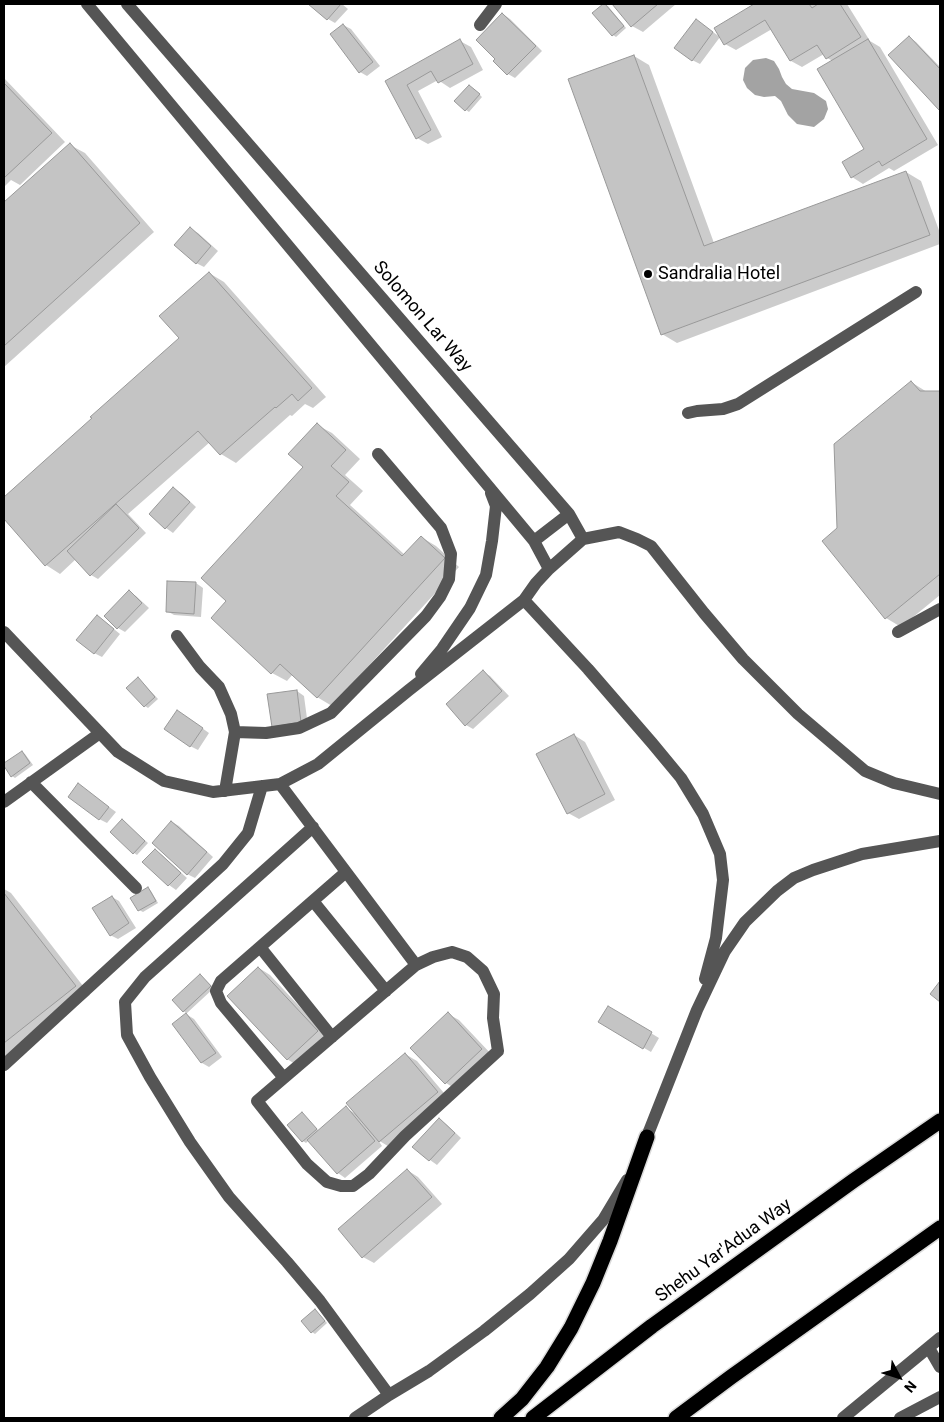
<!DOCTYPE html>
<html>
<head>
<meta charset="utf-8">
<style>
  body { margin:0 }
  #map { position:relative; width:944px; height:1422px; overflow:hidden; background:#fff; font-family:Roboto,sans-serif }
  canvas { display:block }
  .frame { position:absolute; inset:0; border:5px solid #000; pointer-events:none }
  .north { position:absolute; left:874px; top:1352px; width:50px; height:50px; -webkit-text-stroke:4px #fff; paint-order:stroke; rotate:130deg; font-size:14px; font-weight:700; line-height:20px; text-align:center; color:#000 }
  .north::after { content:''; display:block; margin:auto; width:18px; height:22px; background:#000; clip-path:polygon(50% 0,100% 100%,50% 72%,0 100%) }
</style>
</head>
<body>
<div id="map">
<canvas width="944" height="1422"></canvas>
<div class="frame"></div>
<div class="north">N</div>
</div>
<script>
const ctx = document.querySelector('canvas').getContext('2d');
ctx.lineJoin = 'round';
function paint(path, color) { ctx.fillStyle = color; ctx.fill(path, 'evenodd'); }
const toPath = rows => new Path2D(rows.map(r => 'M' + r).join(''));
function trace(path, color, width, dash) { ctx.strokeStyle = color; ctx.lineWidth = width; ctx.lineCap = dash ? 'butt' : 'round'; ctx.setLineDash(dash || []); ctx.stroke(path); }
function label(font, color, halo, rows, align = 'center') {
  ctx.font = font + ' Roboto,sans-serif'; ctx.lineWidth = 5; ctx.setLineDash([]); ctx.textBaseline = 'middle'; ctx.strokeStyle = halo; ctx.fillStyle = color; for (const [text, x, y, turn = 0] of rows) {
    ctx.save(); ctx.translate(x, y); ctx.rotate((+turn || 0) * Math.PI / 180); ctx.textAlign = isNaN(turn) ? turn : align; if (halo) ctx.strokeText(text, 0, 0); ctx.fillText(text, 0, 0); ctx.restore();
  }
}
const water = toPath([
  [766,58,774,61,779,69,782,77,786,84,792,89,814,93,826,101,828,109,824,119,814,127,797,124,788,115,781,101,775,96,764,97,755,95,747,88,743,80,745,68,753,60]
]);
const shadow = toPath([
  [310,4,342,4,348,9,335,23,328,19],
  [604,4,608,6,626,28,616,37,613,35],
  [614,4,676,4,643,32,632,26],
  [756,4,816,4,817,6,820,4,847,4,870,41,880,47,938,145,894,171,889,168,863,184,852,177,866,149,833,61,827,58,824,54,802,67,791,61,772,29,736,50,725,44,716,28],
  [503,14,510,19,542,51,515,78,508,74],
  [343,25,351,29,380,66,367,76,360,72],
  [703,25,720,37,700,64,692,60],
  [909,37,916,42,940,67,940,109],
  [460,41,471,47,483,70,450,88,438,80,418,91,442,137,428,144,417,138,386,81],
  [634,56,649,65,714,243,906,172,921,181,940,233,940,244,677,343,662,334],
  [4,78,65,142,20,185,11,180,4,187],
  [473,88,482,97,469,112,466,110],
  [70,145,85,153,154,232,4,367,4,204],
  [190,229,198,233,218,251,204,267,196,263],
  [209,273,224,282,326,397,313,408,305,404,292,416,290,415,236,463,221,454,210,442,128,514,146,533,98,579,91,575,76,559,60,574,46,565,4,517,4,499,94,418,181,338],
  [911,382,927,392,940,392,940,595,901,627,886,618,823,541,838,529],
  [317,425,332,433,360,459,345,475,363,491,350,505,405,555,421,537,436,546,459,567,332,706,317,697,293,674,287,681,272,673,228,601,304,467],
  [173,489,181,493,196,507,173,533,166,528,151,514],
  [196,583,203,588,201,617,174,615,167,611],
  [129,592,136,596,149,608,125,632,118,628],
  [97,616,104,621,120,634,102,657,94,653],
  [483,672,490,676,509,696,473,729,466,725],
  [141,681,158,699,148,708,145,706],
  [297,691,304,696,308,726,269,696],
  [185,716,209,733,198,750,190,746],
  [574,735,585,742,615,800,579,819,568,813],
  [22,752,25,754,33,765,15,778,12,776],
  [79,785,116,812,107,823,99,819],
  [172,822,179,826,213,857,195,878,187,874],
  [125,823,148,843,137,855,134,853],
  [155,850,162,855,187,878,176,890,169,885,144,862],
  [4,889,11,893,90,995,4,1062],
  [148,889,151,891,158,903,143,912,139,910,132,898],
  [112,897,119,901,136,928,118,939,110,935],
  [259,968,270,975,329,1038,298,1066,287,1059],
  [200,975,214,988,187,1013,183,1011],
  [608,1007,659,1038,651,1052,600,1022],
  [186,1014,194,1019,222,1057,209,1067,202,1063,174,1024],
  [448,1014,459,1020,493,1056,457,1090,446,1083,412,1048],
  [405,1054,417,1061,449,1099,391,1148,378,1140,382,1146,345,1178,338,1173,309,1140,306,1143,303,1141,289,1125,302,1114,319,1131,346,1108,356,1114],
  [439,1119,446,1124,461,1138,437,1165,430,1160,414,1146],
  [407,1170,418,1177,442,1204,374,1263,363,1257],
  [315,1310,327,1323,315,1334,312,1332]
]);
const building = toPath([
  [308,4,341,4,327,20,308,4],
  [603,4,605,4,624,26,612,36,592,13,603,4],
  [612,4,658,4,631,27,612,4],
  [754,4,809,4,812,8,818,4,840,4,861,37,826,59,817,45,790,61,765,20,724,45,714,28,754,4],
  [502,13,536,46,507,75,493,61,495,59,476,40,502,13],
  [696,19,713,32,692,61,674,48,696,19],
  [343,24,373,62,359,73,330,34,343,24],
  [909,36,940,69,940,108,939,110,888,55,909,36],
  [460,39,473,64,438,83,431,71,407,85,431,130,416,139,385,81,460,39],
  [868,39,927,139,882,166,879,161,851,178,842,162,864,149,817,69,868,39],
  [634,55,704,246,906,171,930,235,661,335,568,79,634,55],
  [4,83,52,133,4,178,4,83],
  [469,85,480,94,465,111,454,101,469,85],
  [70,143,140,223,4,346,4,202,70,143],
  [190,227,211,246,196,264,174,245,190,227],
  [209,272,312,388,298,401,292,394,276,408,275,407,220,455,198,431,45,566,4,519,4,497,92,418,90,417,179,338,159,316,209,272],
  [911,381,920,391,940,391,940,574,885,619,822,541,837,528,834,444,911,381],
  [317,423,346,450,331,466,349,482,336,496,402,556,421,536,445,558,317,698,280,664,271,674,211,618,226,601,201,578,303,467,288,454,317,423],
  [173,487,190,502,165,529,149,514,173,487],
  [116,504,139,528,90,576,67,551,116,504],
  [167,581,196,582,194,614,166,612,167,581],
  [129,590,142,603,117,629,104,616,129,590],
  [97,615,114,629,94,654,76,640,97,615],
  [483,670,502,691,465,726,446,704,483,670],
  [138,677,155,697,144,707,126,688,138,677],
  [297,690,301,722,272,727,267,694,297,690],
  [177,710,203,728,190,747,164,729,177,710],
  [574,734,605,794,567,814,536,754,574,734],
  [22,751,30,763,11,777,4,766,4,763,22,751],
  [78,783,109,807,99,820,68,797,78,783],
  [122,819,145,841,133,854,110,832,122,819],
  [171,821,207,852,187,875,152,843,171,821],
  [155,849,181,873,168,886,142,862,155,849],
  [148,887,156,901,138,911,130,898,148,887],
  [4,893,76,986,4,1043,4,893],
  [112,896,129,923,110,936,92,908,112,896],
  [258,967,318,1031,287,1060,227,996,258,967],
  [200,974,211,986,183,1012,172,1000,200,974],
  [940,981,940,1002,930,994,940,981],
  [608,1006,652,1032,643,1049,598,1022,608,1006],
  [448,1012,482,1049,445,1084,410,1048,448,1012],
  [186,1013,216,1053,201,1063,172,1024,186,1013],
  [405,1053,438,1092,379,1142,346,1103,405,1053],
  [346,1106,375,1141,337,1174,307,1140,346,1106],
  [302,1112,317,1129,302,1142,287,1125,302,1112],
  [439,1118,455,1133,429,1161,412,1147,439,1118],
  [407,1169,432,1197,362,1258,338,1229,407,1169],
  [315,1309,325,1321,311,1333,301,1321,315,1309]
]);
const minor = toPath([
  [87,4,534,541,549,569],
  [127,4,569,514,583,539],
  [480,25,496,4],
  [688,413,697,411,723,409,738,404,916,292],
  [583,539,619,532,637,539,651,546,704,613,743,659,798,714,865,771,894,783,940,794],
  [534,541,569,514],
  [524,600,588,669,652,743,681,778,703,814,720,854,723,880,716,938,705,979],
  [4,632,118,752,164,781,213,792,280,784,318,764,409,690,524,600,536,583,549,569,583,539],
  [898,632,940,609],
  [177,636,200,667,219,687,231,714,235,732,225,791],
  [421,674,442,649,470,608,486,575,492,541,496,506,491,493],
  [235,732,266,733,299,728,331,713,426,616,440,597,449,579,451,554,441,528,378,454],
  [31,782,136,888],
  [280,784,416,965],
  [4,802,100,733],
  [313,827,145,977,125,1002,127,1035,150,1077,190,1142,229,1197,287,1262,320,1301,389,1395],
  [313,901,386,991],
  [260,947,332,1037],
  [452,952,467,957,483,971,494,994,493,1018,498,1051,405,1136,369,1174,353,1186,341,1186,327,1182,307,1164,257,1101,416,965,433,957,452,952],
  [4,1065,223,864,248,833,262,786],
  [284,1078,221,1003,216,991,221,981,346,872],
  [644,1144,697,1010,725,951,745,922,777,891,794,878,813,870,862,854,940,841],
  [929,1348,940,1367],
  [355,1418,389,1395,429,1371,484,1331,530,1294,569,1259,603,1220,627,1180],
  [843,1418,940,1338],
  [900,1418,940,1397]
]);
const highway = toPath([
  [501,1418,522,1399,547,1367,571,1328,593,1283,610,1241,647,1137],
  [533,1418,652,1326,853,1181,940,1121],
  [676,1418,731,1377,940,1228]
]);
const markers = [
  [648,274,5,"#000"]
];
const poiNames = [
  ["Sandralia Hotel",658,274]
];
const streetNames = [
  ["Solomon Lar Way",422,317,49],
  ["Shehu Yar'Adua Way",724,1251,-36]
];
paint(water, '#a3a3a3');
paint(shadow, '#0003');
paint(building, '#c4c4c4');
trace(building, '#999', 1);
trace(highway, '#dbdbdb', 18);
trace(minor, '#555', 12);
trace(highway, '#000', 15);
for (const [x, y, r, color] of markers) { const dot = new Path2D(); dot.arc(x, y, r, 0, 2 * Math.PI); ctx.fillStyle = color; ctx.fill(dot); trace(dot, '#fff', 2); }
label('18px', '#000', '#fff', poiNames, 'left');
label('18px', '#000', '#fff', streetNames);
</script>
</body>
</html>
